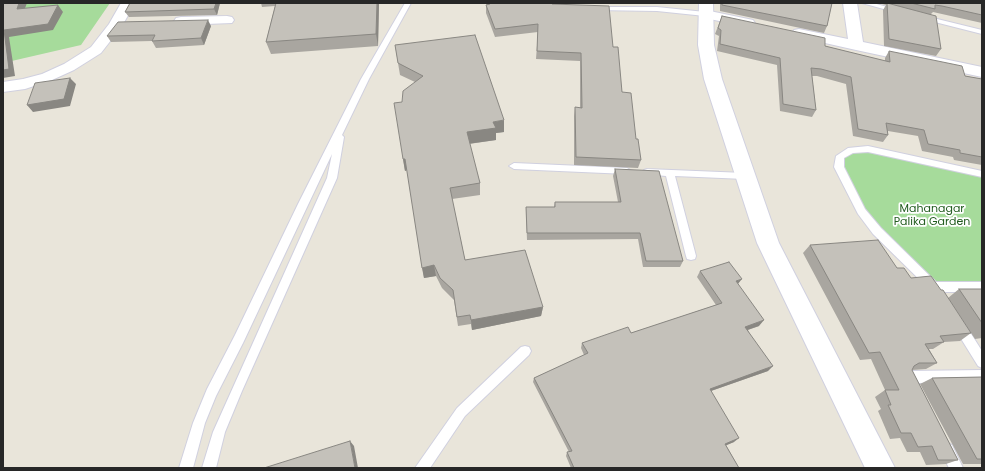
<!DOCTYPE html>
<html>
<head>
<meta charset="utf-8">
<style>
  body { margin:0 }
  #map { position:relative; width:985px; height:471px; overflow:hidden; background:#e9e5da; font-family:Poppins,sans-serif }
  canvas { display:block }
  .frame { position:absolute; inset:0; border:4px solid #272727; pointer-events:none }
</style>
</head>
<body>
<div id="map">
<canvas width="985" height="471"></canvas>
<div class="frame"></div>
</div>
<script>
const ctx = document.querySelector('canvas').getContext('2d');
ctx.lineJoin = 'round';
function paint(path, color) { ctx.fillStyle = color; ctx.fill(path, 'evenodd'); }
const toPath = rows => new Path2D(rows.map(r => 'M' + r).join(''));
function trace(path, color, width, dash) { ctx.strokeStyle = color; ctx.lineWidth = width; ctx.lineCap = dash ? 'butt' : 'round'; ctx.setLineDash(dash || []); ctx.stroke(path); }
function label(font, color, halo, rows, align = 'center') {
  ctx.font = font + ' Poppins,sans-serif'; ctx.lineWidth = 3.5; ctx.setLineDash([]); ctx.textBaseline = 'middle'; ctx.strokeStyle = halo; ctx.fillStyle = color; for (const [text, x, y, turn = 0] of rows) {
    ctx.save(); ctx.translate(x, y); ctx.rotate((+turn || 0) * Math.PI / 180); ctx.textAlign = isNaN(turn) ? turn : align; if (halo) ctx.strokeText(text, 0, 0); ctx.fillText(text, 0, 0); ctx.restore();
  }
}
const green = toPath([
  [3,3,110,3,81,45,3,63],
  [872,151,982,174,982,286,934,287,869,222,839,167,848,152]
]);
const lane = toPath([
  [405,3,411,3,369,79,342,135,344,137,337,178,242,391,225,432,216,468,202,468,213,432,327,178,332,154,243,343,216,396,205,423,193,468,179,468,193,423,207,389,235,335,298,204,361,79,405,3],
  [862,3,873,3,901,11,898,13,862,3],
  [597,7,657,7,705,12,708,14,705,16,657,11,595,10,594,9,597,7],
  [925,16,982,30,982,34,923,19,922,18,925,16],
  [868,146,982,171,982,177,868,152,853,153,844,158,844,167,865,209,881,228,936,282,982,282,982,292,934,292,930,290,873,234,858,214,834,167,836,156,848,148,868,146],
  [514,163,627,168,632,171,627,174,514,169,509,166,514,163],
  [647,169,745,173,750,176,745,179,675,176,696,256,695,259,691,260,687,259,686,256,666,176,644,174,642,172,644,170,647,169],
  [959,320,963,321,982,351,982,368,978,366,955,329,953,325,955,321,959,320],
  [525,346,529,347,531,351,529,355,465,416,430,468,415,468,457,408,521,347,525,346],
  [982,370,982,382,918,383,916,387,912,389,908,387,903,377,905,373,909,371,982,370],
  [947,443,952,445,963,468,949,468,940,450,942,445,947,443]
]);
const street = toPath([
  [121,3,135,3,122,26,101,53,74,70,52,80,25,89,3,92,3,82,23,79,42,74,64,64,91,47,109,24,121,3],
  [843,3,857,3,863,42,982,67,982,77,856,50,794,36,792,33,794,30,799,29,848,39,843,3],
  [705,10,753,20,755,23,753,26,748,27,700,17,698,14,700,11,705,10],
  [227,16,232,17,234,20,232,23,181,25,176,24,174,21,176,18,181,17,227,16]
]);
const secondary = toPath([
  [699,3,713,3,714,45,722,79,779,243,895,468,865,468,757,243,704,79,698,45,699,3]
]);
const wall = toPath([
  [130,3,220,3,217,15,129,17,125,12],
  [261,3,379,3,378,46,271,54,266,42,275,6,262,7],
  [486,3,552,3,613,47,622,92,636,139,641,160,638,168,574,165,574,116,575,107,580,108,580,61,536,59,538,32,495,37,486,13,486,5,487,4],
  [720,3,832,3,827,26,824,33,720,11],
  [882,3,982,3,982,23,933,12,931,14,941,49,936,56,884,46,883,10,886,5,882,4],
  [722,16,825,46,885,61,885,58,889,51,965,76,982,79,982,165,954,160,953,157,922,151,918,136,888,131,888,135,883,142,853,136,846,84,817,76,812,76,816,110,812,117,780,111,777,65,717,51,719,36,715,34],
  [211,26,204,45,156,48,152,41,111,42,107,36],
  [395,45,504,132,496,133,496,140,469,144,480,183,480,195,452,199,465,260,543,307,541,316,472,330,471,324,458,326,454,300,442,288,436,276,424,278,407,170,405,171,403,159,402,102,415,82,400,75],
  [615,169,683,261,680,267,643,267,638,239,527,240,526,213,526,207,554,207,555,202,618,202,613,176],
  [810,245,897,268,911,278,971,333,960,341,944,342,933,349,929,349,937,363,926,369,912,370,958,460,946,464,926,465,920,452,907,452,900,438,890,439,878,411,881,409,875,397,885,390,871,359,860,360,803,253],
  [700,271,738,284,759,326,748,330,768,371,711,391,734,442,726,445,739,468,571,468,566,456,567,452,569,452,533,382,534,378,584,355,581,348,582,343,631,333,716,305,697,277],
  [959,289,982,289,982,338,975,339,948,298],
  [982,377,982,464,963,464,920,384,932,378]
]);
const shadedWall = toPath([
  [19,3,27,3,22,16,17,9],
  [216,3,220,3,217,15,214,9],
  [377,3,379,3,378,46,376,34],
  [58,5,63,12,53,30,9,37,15,76,3,78,4,30],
  [208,20,211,26,204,45,201,38],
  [70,78,76,84,70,106,33,112,27,105],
  [504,120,504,132,496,133,496,140,467,144,467,132,493,122],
  [403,159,405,159,407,170,405,171],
  [434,265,436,276,424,278,422,268],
  [742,279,737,285,736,281],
  [543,307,541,316,472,330,471,320],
  [764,320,759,326,741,332,745,327],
  [773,366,768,371,705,393,710,389],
  [739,438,734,442,720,448,725,444],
  [350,441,354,446,358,468,355,468]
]);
const building = toPath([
  [3,3,19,3,17,9,58,5,48,24,4,30,9,69,3,70,3,3],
  [130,3,216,3,214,9,125,12,130,3],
  [276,3,377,3,376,34,266,42,276,3],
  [489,3,552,3,552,4,609,6,613,47,618,47,622,92,631,93,636,139,638,139,641,160,576,157,575,107,582,108,581,53,537,51,538,24,495,29,486,5,490,4,489,3],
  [722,3,832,3,827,26,722,5,722,3],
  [887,3,936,16,941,49,889,39,887,3],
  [911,3,982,3,982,15,942,6,935,5,935,9,911,3],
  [722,16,825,38,825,46,890,62,889,51,962,66,965,76,982,79,982,157,960,153,960,150,928,144,924,130,886,123,888,135,858,129,851,77,821,69,811,68,816,110,783,104,780,58,720,44,721,30,718,28,722,16],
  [208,20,201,38,152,41,155,35,107,36,118,22,208,20],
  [475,35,504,120,493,122,496,128,467,132,480,183,450,188,465,260,525,250,543,307,471,320,470,315,457,317,453,290,440,278,434,265,422,268,405,159,403,159,394,103,402,102,403,91,423,76,398,63,395,45,475,35],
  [70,78,64,99,27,105,35,83,70,78],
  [615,169,659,171,683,261,646,261,640,233,527,233,526,207,555,207,555,202,621,202,615,169],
  [878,240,897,268,904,268,911,278,931,276,941,290,943,290,971,333,940,336,944,342,925,344,937,363,919,363,914,366,912,370,958,460,938,460,932,446,918,447,911,433,901,433,888,405,891,405,885,390,899,390,880,352,869,353,810,245,878,240],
  [729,262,742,279,736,281,764,320,745,327,773,366,710,389,739,438,725,444,739,468,574,468,567,452,572,451,534,378,588,353,582,343,628,327,631,333,722,303,700,271,729,262],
  [959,289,982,289,982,323,959,289],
  [982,377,982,459,977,459,932,378,982,377],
  [350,441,355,468,264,468,350,441]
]);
const parkNames = [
  ["Mahanagar",932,209],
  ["Palika Garden",932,222]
];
paint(green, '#a6db9b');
trace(lane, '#d0d0df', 2);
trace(street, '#d0d0df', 2);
trace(secondary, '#d0d0df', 2);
paint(lane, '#fff');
paint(street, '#fff');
paint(secondary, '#fff');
paint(wall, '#a9a6a0');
paint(shadedWall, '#898782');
paint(building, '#c4c1ba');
trace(building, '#898782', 1);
label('11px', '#225c1f', '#fff', parkNames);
</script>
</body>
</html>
